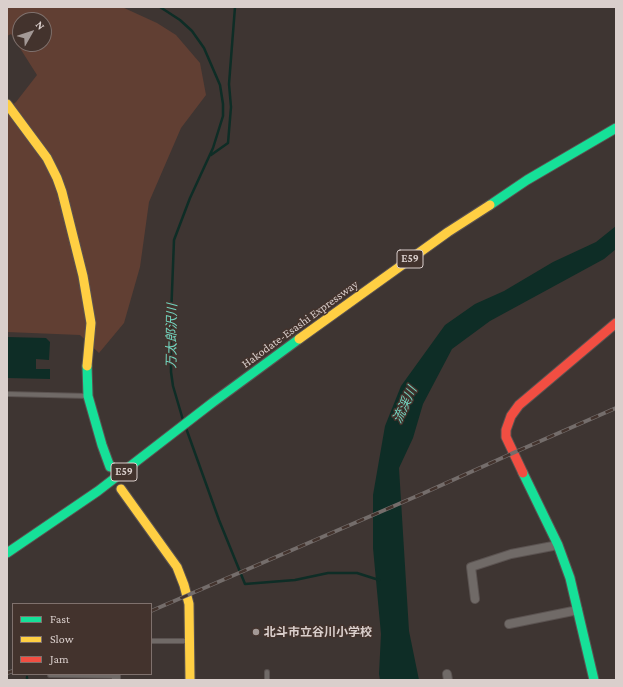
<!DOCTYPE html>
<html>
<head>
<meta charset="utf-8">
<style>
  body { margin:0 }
  #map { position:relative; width:623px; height:687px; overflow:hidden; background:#3e3532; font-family:"Crimson Pro",serif }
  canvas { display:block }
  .frame { position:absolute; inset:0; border:8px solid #dacfcc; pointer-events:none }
  .legend { position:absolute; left:12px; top:603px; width:140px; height:72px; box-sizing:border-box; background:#43332d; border:1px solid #7f716d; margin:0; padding:5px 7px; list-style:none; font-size:12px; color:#dacfcc }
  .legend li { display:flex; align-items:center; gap:8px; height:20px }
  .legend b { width:20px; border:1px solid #7f716d }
  .north { position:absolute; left:12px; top:12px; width:40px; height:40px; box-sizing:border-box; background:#43332d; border:1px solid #7f716d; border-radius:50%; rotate:51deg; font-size:11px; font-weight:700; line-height:16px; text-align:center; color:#dacfcc }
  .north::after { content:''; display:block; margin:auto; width:14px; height:18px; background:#a39996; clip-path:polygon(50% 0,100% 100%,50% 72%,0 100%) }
</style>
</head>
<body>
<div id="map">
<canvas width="623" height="687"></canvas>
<div class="frame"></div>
<ul class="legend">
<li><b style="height:5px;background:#16e098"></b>Fast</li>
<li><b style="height:5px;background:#ffcf43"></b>Slow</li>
<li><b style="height:5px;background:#f24e42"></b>Jam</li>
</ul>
<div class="north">N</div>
</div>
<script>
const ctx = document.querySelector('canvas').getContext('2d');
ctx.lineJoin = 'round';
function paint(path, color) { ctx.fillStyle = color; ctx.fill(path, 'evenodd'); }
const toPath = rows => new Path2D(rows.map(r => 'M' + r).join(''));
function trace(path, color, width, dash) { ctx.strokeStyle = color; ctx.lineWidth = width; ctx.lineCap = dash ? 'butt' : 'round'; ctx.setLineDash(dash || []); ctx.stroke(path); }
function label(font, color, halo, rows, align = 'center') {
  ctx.font = font + ' "Crimson Pro","Noto Sans JP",serif'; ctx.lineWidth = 3; ctx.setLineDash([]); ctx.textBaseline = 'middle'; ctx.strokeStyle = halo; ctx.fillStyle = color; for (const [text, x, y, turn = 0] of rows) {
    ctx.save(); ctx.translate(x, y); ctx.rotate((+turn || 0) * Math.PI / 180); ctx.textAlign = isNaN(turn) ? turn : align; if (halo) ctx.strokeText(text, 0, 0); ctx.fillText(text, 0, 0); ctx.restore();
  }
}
const green = toPath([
  [7,7,122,7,157,23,176,35,200,63,206,95,181,128,149,202,140,267,124,323,99,353,80,335,7,332,7,109,16,102,37,75,11,34,7,36],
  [20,20,44,20,44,44,20,44]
]);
const water = toPath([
  [616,226,616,249,604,259,490,321,452,349,423,404,413,438,399,468,409,631,419,680,380,680,379,674,381,634,373,548,373,495,385,426,401,386,445,325,475,304,504,291,553,262,596,242],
  [7,337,46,338,50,342,49,360,36,359,36,369,50,369,50,379,7,378]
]);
const stream = toPath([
  [160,7,180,20,192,31,204,48,220,85,223,104,223,116,213,148,190,198,174,240,171,317,171,372,173,386,183,420],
  [211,155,228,143,231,107,229,84,235,7],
  [186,428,219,520,245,584,295,580,328,573,357,573,379,580],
  [27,680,27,677]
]);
const lane = toPath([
  [7,394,88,396],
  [151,641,189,641],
  [267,672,267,680],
  [50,675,116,676]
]);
const street = toPath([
  [475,599,471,567,511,554,558,545],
  [509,624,578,610],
  [447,674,448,680],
  [116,680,116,674]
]);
const fast = toPath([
  [490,205,527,180,616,128],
  [87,366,88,396,102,445,110,467],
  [523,473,558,545,570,578,594,680],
  [7,553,98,491,212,403,299,339]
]);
const slow = toPath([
  [7,104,47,158,57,178,62,192,83,276,91,323,87,366],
  [299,339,448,232,490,205],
  [121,489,177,567,184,585,189,604,190,680]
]);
const jam = toPath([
  [523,473,506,437,506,430,511,416,519,405,616,323]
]);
const rail = toPath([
  [151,611,424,493,513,453,616,408],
  [7,673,13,671]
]);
const markers = [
  [256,632,4,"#a39996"]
];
const shields = [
  [410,259,26],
  [124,472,26]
];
const shieldNames = [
  ["E59",410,259],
  ["E59",124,472]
];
const streetNames = [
  ["Hakodate-Esashi Expressway",300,324,-36]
];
const poiNames = [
  ["北斗市立谷川小学校",264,632]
];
const waterNames = [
  ["万太郎沢川",172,336,-89],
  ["流渓川",405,405,-65]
];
paint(green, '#613f33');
paint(water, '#0e2d26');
trace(stream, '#0e2d26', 2.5);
trace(lane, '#5b5351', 6);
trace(street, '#5b5351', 10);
trace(fast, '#5b5351', 11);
trace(slow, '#5b5351', 11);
trace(jam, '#5b5351', 11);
trace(lane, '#706a67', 4);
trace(street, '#706a67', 8);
trace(fast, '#16e098', 9);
trace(slow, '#ffcf43', 9);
trace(jam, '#f24e42', 9);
trace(rail, '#746d6b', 4);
trace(rail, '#43332d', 2.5, [8]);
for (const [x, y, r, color] of markers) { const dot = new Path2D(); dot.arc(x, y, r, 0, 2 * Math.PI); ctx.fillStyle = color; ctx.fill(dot); trace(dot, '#43332d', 1.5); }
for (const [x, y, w] of shields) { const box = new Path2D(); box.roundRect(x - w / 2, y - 9, w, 18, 3); ctx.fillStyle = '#43332d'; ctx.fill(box); trace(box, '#dacfcc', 1); }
label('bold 11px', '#dacfcc', null, shieldNames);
label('12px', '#dacfcc', '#43332d', streetNames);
label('bold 12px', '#dacfcc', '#43332d', poiNames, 'left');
label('italic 13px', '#72d5c0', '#43332d', waterNames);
</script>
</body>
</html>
